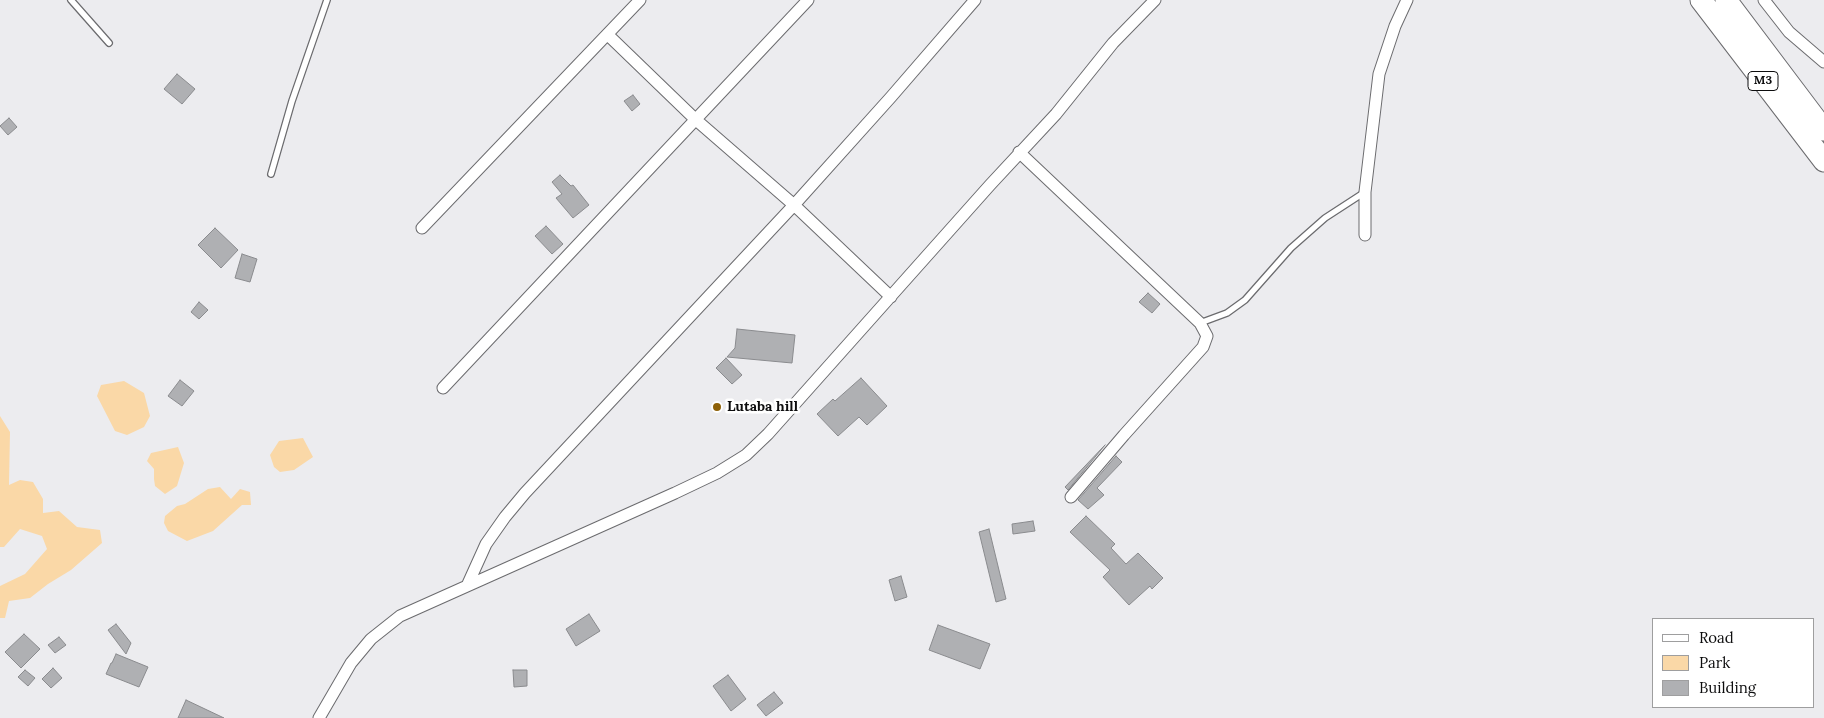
<!DOCTYPE html>
<html>
<head>
<meta charset="utf-8">
<style>
  body { margin:0 }
  #map { position:relative; width:1824px; height:718px; overflow:hidden; background:#ececef; font-family:Lora,serif }
  canvas { display:block }
  .legend { position:absolute; left:1652px; top:618px; width:162px; height:90px; box-sizing:border-box; background:#fff; border:1px solid #9e9e9f; margin:0; padding:6px 9px; list-style:none; font-size:15px; color:#0d0d0e }
  .legend li { display:flex; align-items:center; gap:10px; height:25px }
  .legend b { width:25px; border:1px solid #9e9e9f }
</style>
</head>
<body>
<div id="map">
<canvas width="1824" height="718"></canvas>
<ul class="legend">
<li><b style="height:6px;background:#fff"></b>Road</li>
<li><b style="height:14px;background:#fad8a7"></b>Park</li>
<li><b style="height:14px;background:#afb0b3"></b>Building</li>
</ul>
</div>
<script>
const ctx = document.querySelector('canvas').getContext('2d');
ctx.lineJoin = 'round';
function paint(path, color) { ctx.fillStyle = color; ctx.fill(path, 'evenodd'); }
const toPath = rows => new Path2D(rows.map(r => 'M' + r).join(''));
function trace(path, color, width, dash) { ctx.strokeStyle = color; ctx.lineWidth = width; ctx.lineCap = dash ? 'butt' : 'round'; ctx.setLineDash(dash || []); ctx.stroke(path); }
function label(font, color, halo, rows, align = 'center') {
  ctx.font = font + ' Lora,serif'; ctx.lineWidth = 5; ctx.setLineDash([]); ctx.textBaseline = 'middle'; ctx.strokeStyle = halo; ctx.fillStyle = color; for (const [text, x, y, turn = 0] of rows) {
    ctx.save(); ctx.translate(x, y); ctx.rotate((+turn || 0) * Math.PI / 180); ctx.textAlign = isNaN(turn) ? turn : align; if (halo) ctx.strokeText(text, 0, 0); ctx.fillText(text, 0, 0); ctx.restore();
  }
}
const green = toPath([
  [124,381,144,393,150,416,144,427,127,435,115,431,97,396,101,385],
  [0,416,10,432,9,485,20,480,33,482,43,499,43,513,59,511,77,527,100,530,102,543,71,570,48,584,30,598,9,601,5,618,0,618,0,586,25,574,47,549,42,536,20,529,4,547,0,547],
  [303,438,313,457,294,470,280,472,274,467,270,455,279,441],
  [178,447,184,463,177,486,165,494,155,486,154,479,154,469,147,461,151,453],
  [220,487,231,499,240,489,250,492,251,505,242,505,213,531,187,541,168,531,164,523,165,516,177,506,185,504,208,489]
]);
const building = toPath([
  [177,74,195,89,182,104,164,89,177,74],
  [633,95,640,104,632,111,624,101,633,95],
  [9,118,17,127,8,135,0,126,9,118],
  [560,175,571,186,573,185,589,205,573,218,556,198,562,194,552,182,560,175],
  [546,226,563,244,552,254,535,236,546,226],
  [215,228,238,250,221,268,198,245,215,228],
  [242,254,257,259,250,282,235,278,242,254],
  [1148,293,1160,304,1152,313,1139,302,1148,293],
  [199,302,208,310,199,319,191,312,199,302],
  [737,329,795,335,792,363,727,357,735,348,737,329],
  [726,358,742,375,732,384,716,368,726,358],
  [861,378,887,406,867,425,859,417,838,436,817,414,833,399,835,401,861,378],
  [180,380,194,391,182,406,168,396,180,380],
  [1105,445,1068,490,1065,487,1105,445],
  [1116,456,1122,462,1097,488,1104,495,1088,509,1078,500,1116,456],
  [1086,516,1115,544,1111,548,1126,564,1138,553,1163,578,1152,589,1150,586,1129,605,1103,577,1110,570,1070,532,1086,516],
  [1033,521,1035,531,1013,534,1012,524,1033,521],
  [989,529,1006,599,996,602,979,532,989,529],
  [901,576,907,597,895,601,889,580,901,576],
  [589,614,600,631,576,646,566,629,589,614],
  [116,624,131,643,126,654,108,630,116,624],
  [938,625,990,644,980,669,929,650,938,625],
  [24,634,40,649,21,668,5,652,24,634],
  [59,637,66,645,55,653,48,645,59,637],
  [116,654,148,667,139,687,106,674,111,663,112,663,116,654],
  [53,668,62,678,51,688,42,679,53,668],
  [25,670,35,678,28,686,18,677,25,670],
  [513,670,527,670,527,686,514,687,513,670],
  [728,675,746,699,731,711,713,686,728,675],
  [774,692,783,703,766,716,757,705,774,692],
  [186,700,224,718,178,718,186,700]
]);
const service = toPath([
  [71,0,109,43],
  [271,174,292,101,327,0],
  [1200,323,1227,313,1245,300,1291,248,1325,218,1365,192]
]);
const minor = toPath([
  [1764,0,1789,32,1824,62],
  [608,35,695,119,794,205,891,297],
  [1019,152,1200,323,1207,336,1203,347,1124,435,1071,497],
  [422,228,640,0],
  [1365,235,1365,192,1379,74,1395,26,1407,0],
  [443,388,808,0],
  [467,586,486,544,505,517,525,493,794,205,891,97,975,0],
  [319,718,351,663,371,639,400,616,675,493,717,473,746,455,768,434,990,185,1056,114,1113,43,1155,0]
]);
const motorway = toPath([
  [1701,0,1824,161],
  [1726,0,1824,130]
]);
const markers = [
  [717,407,5,"#8e6108"]
];
const shields = [
  [1763,81,30]
];
const shieldNames = [
  ["M3",1763,81]
];
const poiNames = [
  ["Lutaba hill",727,407]
];
paint(green, '#fad8a7');
paint(building, '#afb0b3');
trace(building, '#8a8b8e', 1);
trace(service, '#6b6b6e', 8);
trace(minor, '#6b6b6e', 13);
trace(motorway, '#6b6b6e', 23);
trace(service, '#fff', 5.5);
trace(minor, '#fff', 11);
trace(motorway, '#fff', 21);
for (const [x, y, r, color] of markers) { const dot = new Path2D(); dot.arc(x, y, r, 0, 2 * Math.PI); ctx.fillStyle = color; ctx.fill(dot); trace(dot, '#fff', 2); }
for (const [x, y, w] of shields) { const box = new Path2D(); box.roundRect(x - w / 2, y - 9.5, w, 19, 4); ctx.fillStyle = '#fff'; ctx.fill(box); trace(box, '#0d0d0e', 1); }
label('bold 12px', '#0d0d0e', null, shieldNames);
label('bold 14px', '#0d0d0e', '#fff', poiNames, 'left');
</script>
</body>
</html>
